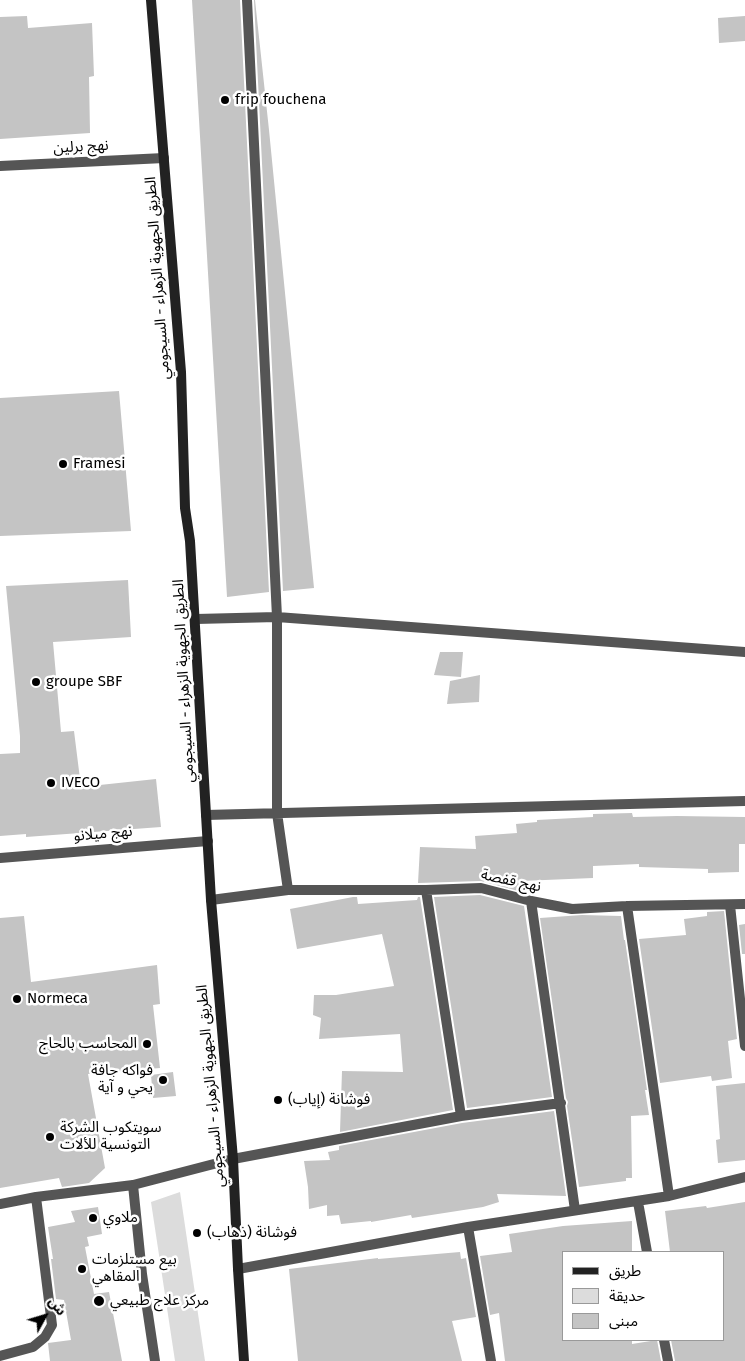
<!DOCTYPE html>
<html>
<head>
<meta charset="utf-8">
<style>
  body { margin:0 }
  #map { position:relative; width:745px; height:1361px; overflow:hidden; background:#fff; font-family:"Fira Sans","Noto Sans Arabic",sans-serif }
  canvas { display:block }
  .legend { position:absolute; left:562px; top:1251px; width:162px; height:90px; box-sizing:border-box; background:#fff; border:1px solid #999; margin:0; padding:6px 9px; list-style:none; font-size:15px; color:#000 }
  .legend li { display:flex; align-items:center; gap:10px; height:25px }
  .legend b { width:25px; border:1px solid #999 }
  .north { position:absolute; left:20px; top:1291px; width:50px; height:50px; -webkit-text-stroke:4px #fff; paint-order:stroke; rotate:51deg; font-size:14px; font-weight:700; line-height:20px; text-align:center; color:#000 }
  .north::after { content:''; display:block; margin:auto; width:18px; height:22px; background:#000; clip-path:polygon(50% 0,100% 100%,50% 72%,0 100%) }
</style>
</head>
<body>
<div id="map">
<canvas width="745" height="1361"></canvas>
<ul class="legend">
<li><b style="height:6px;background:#222"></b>طريق</li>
<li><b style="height:14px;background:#dcdcdc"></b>حديقة</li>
<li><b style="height:14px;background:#c4c4c4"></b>مبنى</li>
</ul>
<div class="north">ش</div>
</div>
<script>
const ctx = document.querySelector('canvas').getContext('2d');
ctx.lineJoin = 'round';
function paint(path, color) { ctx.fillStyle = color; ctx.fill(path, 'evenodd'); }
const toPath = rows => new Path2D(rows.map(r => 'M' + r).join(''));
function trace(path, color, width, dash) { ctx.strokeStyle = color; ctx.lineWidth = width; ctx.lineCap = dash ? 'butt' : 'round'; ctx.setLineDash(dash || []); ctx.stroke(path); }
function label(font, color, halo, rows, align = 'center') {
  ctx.font = font + ' "Fira Sans","Noto Sans Arabic",sans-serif'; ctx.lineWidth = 5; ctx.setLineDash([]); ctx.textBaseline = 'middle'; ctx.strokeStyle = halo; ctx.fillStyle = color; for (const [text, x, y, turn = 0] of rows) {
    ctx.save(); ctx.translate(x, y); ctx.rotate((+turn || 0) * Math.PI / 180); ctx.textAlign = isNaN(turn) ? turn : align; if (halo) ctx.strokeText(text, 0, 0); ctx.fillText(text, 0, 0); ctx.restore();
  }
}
const green = toPath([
  [180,1192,205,1361,175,1361,151,1202]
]);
const building = toPath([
  [192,0,240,0,269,592,227,597],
  [254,0,255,0,269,130,314,588,283,591],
  [27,16,28,28,92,23,94,76,89,77,90,133,0,139,0,17],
  [745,16,745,41,719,43,718,18],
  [119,391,131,531,0,536,0,398],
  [128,580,131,637,53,642,61,732,74,731,81,787,156,779,161,827,26,837,26,834,0,836,0,754,20,753,20,736,6,586],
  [440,652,463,652,461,677,434,675],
  [480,675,479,702,447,704,450,681],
  [632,813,633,817,677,816,745,817,745,844,739,844,739,872,708,873,708,869,639,867,639,864,593,866,593,878,521,881,522,892,481,881,418,883,420,847,476,849,475,836,517,833,516,824,537,822,537,820,593,817,593,814],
  [480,895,524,906,552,1097,467,1108,434,897],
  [353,897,357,897,358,904,417,900,418,897,420,897,453,1110,340,1132,342,1071,403,1072,400,1034,319,1039,321,1018,313,1015,314,995,336,995,394,986,382,934,297,949,290,909],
  [724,911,737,1039,728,1041,732,1078,712,1081,711,1076,660,1083,639,939,686,935,684,919,707,916,707,912],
  [582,915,621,916,624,940,625,940,647,1090,645,1090,649,1115,631,1116,632,1178,626,1178,626,1181,579,1187,567,1106,568,1102,566,1098,540,918],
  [24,916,31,982,157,965,160,1004,153,1005,160,1068,88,1074,105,1168,89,1183,62,1187,59,1178,0,1188,0,918],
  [745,924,745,954,742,954,739,925],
  [173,1072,176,1096,153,1098,151,1075],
  [745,1083,745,1160,718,1163,716,1140,720,1139,716,1086],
  [554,1111,566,1196,497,1194,499,1202,483,1207,412,1218,411,1215,371,1222,371,1221,341,1224,339,1215,327,1216,327,1205,309,1209,308,1187,304,1161,330,1160,328,1152,339,1150,339,1146,462,1123],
  [745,1202,745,1361,675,1361,671,1340,724,1340,724,1252,670,1252,665,1211,706,1206,707,1208],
  [98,1207,102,1234,87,1237,89,1246,85,1247,94,1294,109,1292,122,1361,50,1361,48,1343,71,1340,64,1300,56,1299,51,1259,53,1259,48,1227,75,1222,71,1211],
  [632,1221,632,1252,564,1252,564,1340,632,1340,632,1344,657,1340,661,1361,505,1361,499,1313,490,1315,480,1256,512,1252,509,1234,563,1226],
  [460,1252,461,1259,466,1258,476,1317,452,1321,462,1361,298,1361,289,1269,378,1258,378,1259]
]);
const street = toPath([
  [247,0,277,617,277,813,288,890],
  [0,166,164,158],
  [196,619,277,617,745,652],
  [206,815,745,801],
  [0,858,208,841],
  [426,890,461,1116],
  [211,900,288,890,426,890,481,888,531,901,572,909,627,906,745,904],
  [531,901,575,1210],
  [730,905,745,1046],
  [627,906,669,1196],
  [133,1185,142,1274,155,1361],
  [638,1202,647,1252],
  [0,1204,36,1197,133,1185,233,1159,461,1116,561,1103],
  [468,1227,491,1361],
  [238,1269,468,1227,669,1196,745,1177],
  [664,1340,668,1361],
  [0,1356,33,1347,45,1337,52,1325,36,1197]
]);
const secondary = toPath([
  [151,0,181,372,185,508,190,541,211,900,233,1159,238,1269,244,1361]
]);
const markers = [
  [225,100,5,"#000"],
  [63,464,5,"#000"],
  [36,682,5,"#000"],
  [51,783,5,"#000"],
  [17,999,5,"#000"],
  [147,1044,5,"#000"],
  [163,1080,5,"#000"],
  [278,1100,5,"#000"],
  [50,1137,5,"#000"],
  [93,1218,5,"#000"],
  [197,1233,5,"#000"],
  [82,1269,5,"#000"],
  [99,1301,6,"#000"]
];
const poiNames = [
  ["frip fouchena",235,100],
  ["Framesi",73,464],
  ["groupe SBF",46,682],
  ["IVECO",61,783],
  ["Normeca",27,999],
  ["المحاسب بالحاج",137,1044,"right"],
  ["فواكه جافة",153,1071,"right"],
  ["يحي و آية",153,1088,"right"],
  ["فوشانة (إياب)",288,1100],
  ["سويتكوب الشركة",60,1128],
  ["التونسية للألات",60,1145],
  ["ملاوي",103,1218],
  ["فوشانة (ذهاب)",207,1233],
  ["بيع مستلزمات",92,1260],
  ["المقاهي",92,1277],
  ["مركز علاج طبيعي",110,1301]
];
const streetNames = [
  ["نهج برلين",81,147,-3],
  ["الطريق الجهوية الزهراء - السيجومي",158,278,-94],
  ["الطريق الجهوية الزهراء - السيجومي",184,681,-93],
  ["نهج ميلانو",103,834,-5],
  ["نهج قفصة",511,881,12],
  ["الطريق الجهوية الزهراء - السيجومي",211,1086,-95]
];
paint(green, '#dcdcdc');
paint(building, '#c4c4c4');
trace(street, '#555', 10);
trace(secondary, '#222', 10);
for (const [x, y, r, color] of markers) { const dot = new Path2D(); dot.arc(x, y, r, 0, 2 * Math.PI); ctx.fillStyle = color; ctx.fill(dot); trace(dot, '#fff', 2); }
label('15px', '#000', '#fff', poiNames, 'left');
label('15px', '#000', '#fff', streetNames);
</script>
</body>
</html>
